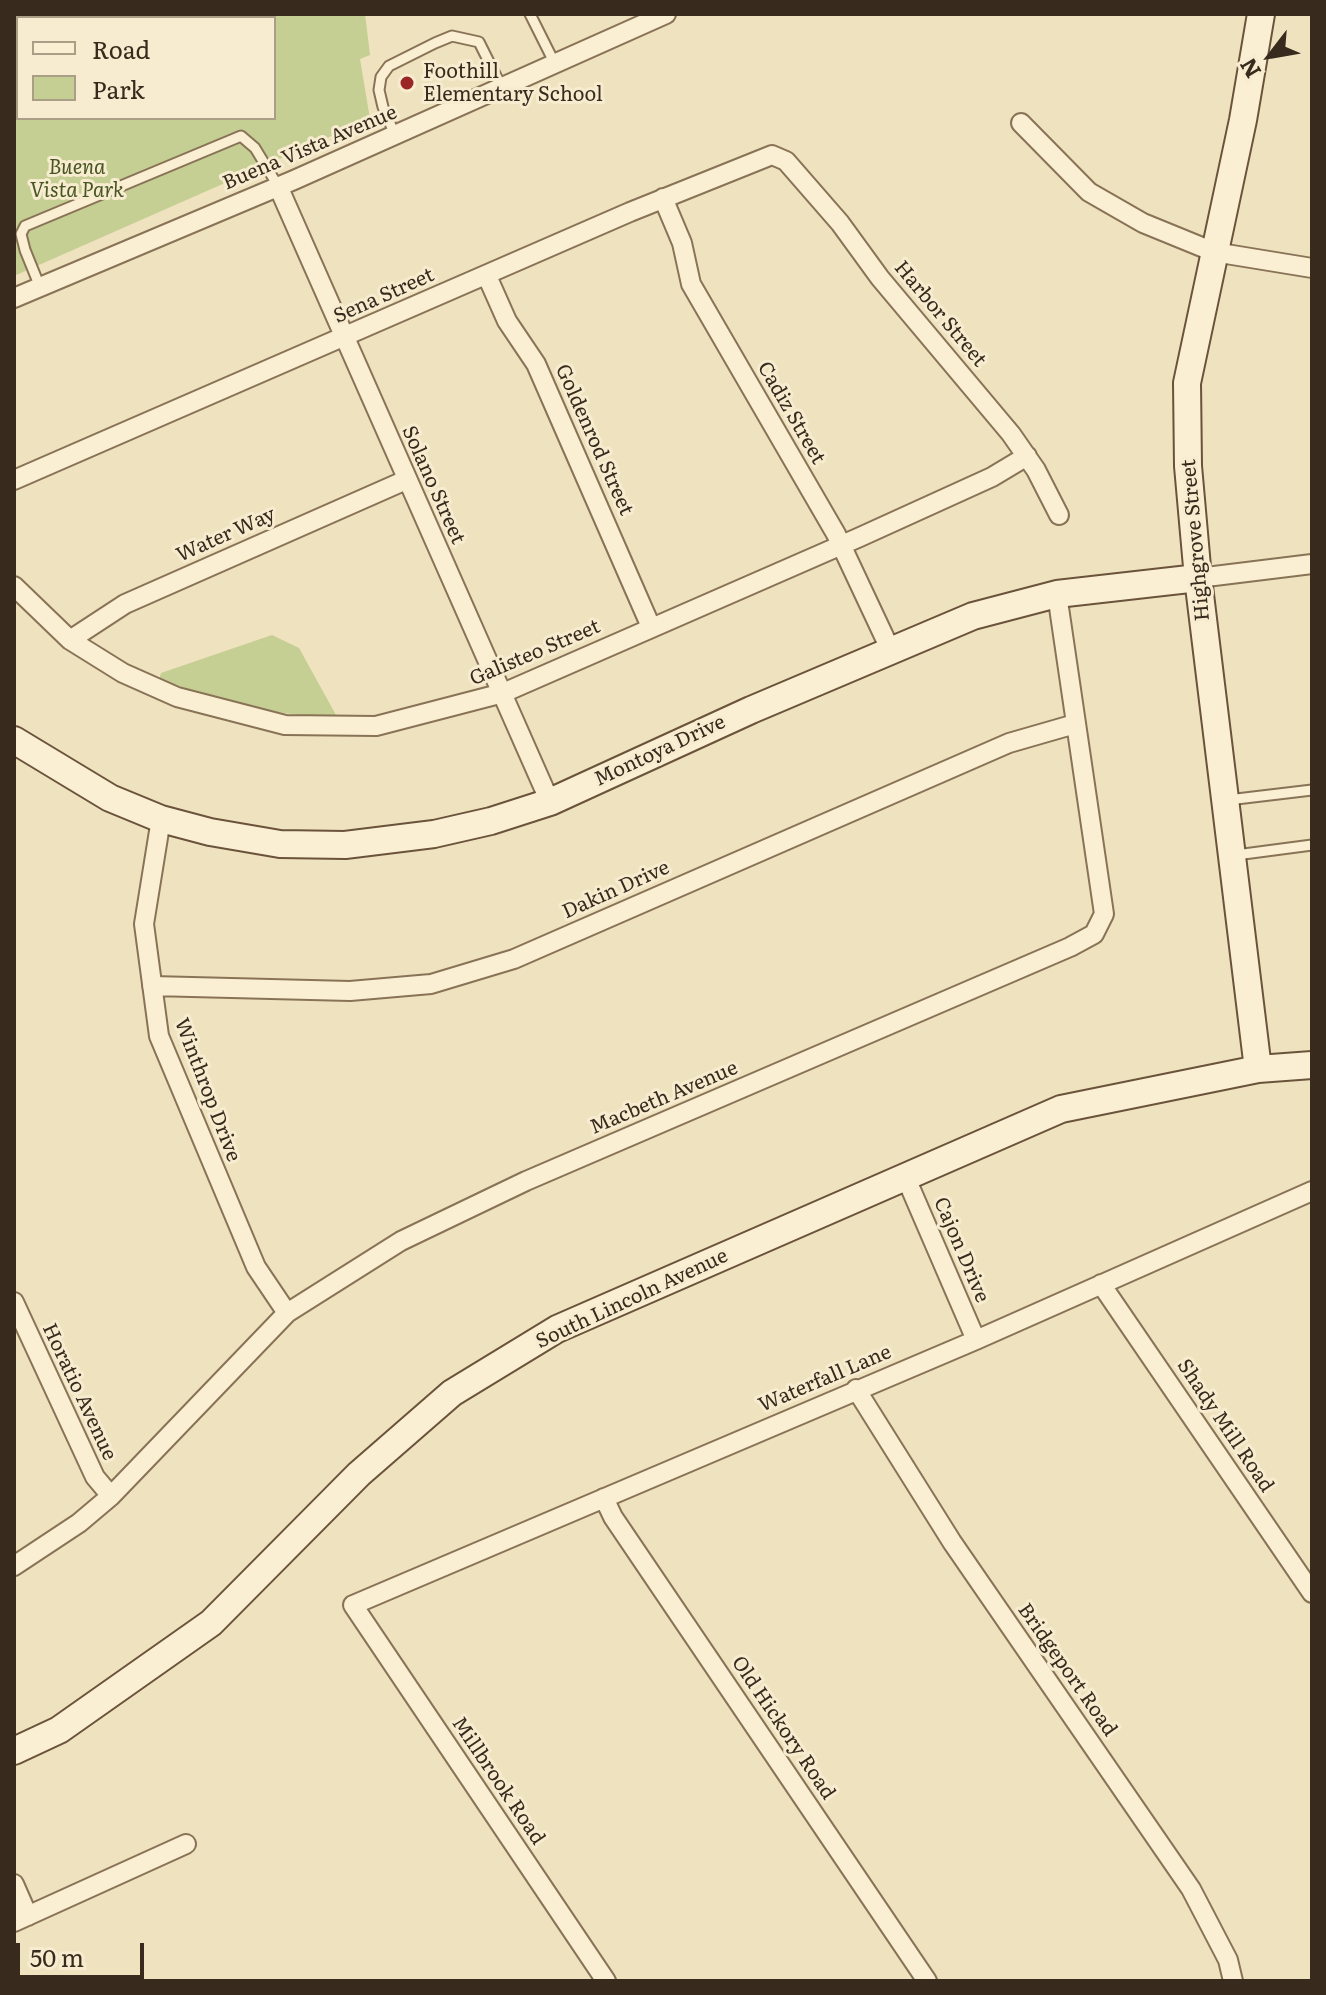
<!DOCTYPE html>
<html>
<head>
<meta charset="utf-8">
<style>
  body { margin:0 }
  #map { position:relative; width:1326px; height:1995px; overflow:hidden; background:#efe2bf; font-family:Literata,serif }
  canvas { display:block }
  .frame { position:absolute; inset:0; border:16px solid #382a1c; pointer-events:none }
  .legend { position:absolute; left:16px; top:16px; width:260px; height:104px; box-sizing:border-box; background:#f7eccf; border:2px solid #ab9e87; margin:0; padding:10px 14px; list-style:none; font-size:24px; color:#382a1c }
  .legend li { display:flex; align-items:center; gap:16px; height:40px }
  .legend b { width:40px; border:2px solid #ab9e87 }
  .north { position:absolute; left:1230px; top:16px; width:80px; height:80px; -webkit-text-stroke:6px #f7eccf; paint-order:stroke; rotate:239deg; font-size:22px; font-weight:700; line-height:32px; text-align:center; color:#382a1c }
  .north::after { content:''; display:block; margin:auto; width:28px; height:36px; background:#382a1c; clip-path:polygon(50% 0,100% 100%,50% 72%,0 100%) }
  .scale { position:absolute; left:16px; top:1943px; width:128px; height:36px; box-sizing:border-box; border:4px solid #382a1c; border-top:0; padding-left:10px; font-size:24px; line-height:28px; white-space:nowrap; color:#382a1c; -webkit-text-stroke:6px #f7eccf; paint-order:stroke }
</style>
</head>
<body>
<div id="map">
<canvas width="1326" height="1995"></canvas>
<div class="frame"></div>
<ul class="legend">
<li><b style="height:10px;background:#faefd3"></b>Road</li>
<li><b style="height:22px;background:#c5ce93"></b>Park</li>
</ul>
<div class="north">N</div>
<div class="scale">50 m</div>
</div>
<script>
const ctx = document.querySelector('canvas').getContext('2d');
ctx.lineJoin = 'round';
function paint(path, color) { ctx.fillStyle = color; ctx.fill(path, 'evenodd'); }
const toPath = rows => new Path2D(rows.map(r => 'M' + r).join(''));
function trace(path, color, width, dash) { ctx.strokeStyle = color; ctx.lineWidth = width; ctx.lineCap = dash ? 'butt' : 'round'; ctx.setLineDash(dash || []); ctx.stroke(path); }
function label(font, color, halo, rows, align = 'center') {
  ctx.font = font + ' Literata,serif'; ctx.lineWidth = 6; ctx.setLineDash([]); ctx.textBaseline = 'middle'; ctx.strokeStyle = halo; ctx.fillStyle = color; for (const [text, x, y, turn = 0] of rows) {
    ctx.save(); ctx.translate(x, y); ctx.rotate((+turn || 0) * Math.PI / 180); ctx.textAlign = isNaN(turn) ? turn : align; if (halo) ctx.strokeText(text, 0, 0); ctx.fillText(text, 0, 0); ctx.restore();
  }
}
const green = toPath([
  [14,14,365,14,370,55,360,59,370,119,14,276],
  [18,18,274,18,274,118,18,118],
  [272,635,299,648,336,715,299,715,254,709,159,680,161,673]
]);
const lane = toPath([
  [530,14,555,64],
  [395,135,383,107,379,90,381,77,389,66,435,43,452,36,479,42,502,88],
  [40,287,25,250,21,234,25,226,241,136,255,148,278,186],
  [1228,800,1312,790],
  [1236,855,1312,845]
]);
const street = toPath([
  [1021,123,1089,192,1143,223,1214,252,1312,268],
  [278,186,550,802],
  [663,198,682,243,691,284,836,534,890,649],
  [487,276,507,321,536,364,651,627],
  [14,298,294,180,666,14],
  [14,480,630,212,772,155,786,161,840,223,880,278,1011,434,1036,470,1059,515],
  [1198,578,1312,564],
  [14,586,70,640,123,673,177,697,285,725,376,726,503,693,860,537,992,477,1027,456],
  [70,640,125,604,406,480],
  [161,819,144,924,159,1036,256,1267,287,1313],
  [152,986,350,991,431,984,514,959,1009,743,1075,724],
  [906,1178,976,1340],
  [1101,1284,1312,1593],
  [14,1302,95,1477,111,1496],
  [856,1389,952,1542,1191,1889,1228,1960,1233,1981],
  [604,1498,613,1517,927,1981],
  [14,1566,79,1523,111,1496,287,1313,401,1241,526,1181,1070,947,1094,934,1104,914,1057,594],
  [14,1884,28,1916],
  [14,1922,186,1844],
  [606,1981,353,1605,976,1340,1312,1191]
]);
const secondary = toPath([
  [14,740,110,798,161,819,210,832,280,844,345,845,434,834,491,821,550,802,751,710,973,616,1057,594,1198,578],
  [1258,1069,1198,578,1188,466,1187,383,1243,120,1261,14],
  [14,1751,59,1730,211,1623,359,1474,452,1393,557,1329,1061,1109,1258,1069,1312,1065]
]);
const markers = [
  [407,83,8,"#9a2625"]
];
const poiNames = [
  ["Foothill",423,72],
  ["Elementary School",423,95]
];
const streetNames = [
  ["Buena Vista Avenue",310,148,-23],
  ["Sena Street",384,296,-24],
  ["Harbor Street",940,314,50],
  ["Cadiz Street",791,413,60],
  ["Goldenrod Street",594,440,66],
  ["Solano Street",433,485,66],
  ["Water Way",226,535,-24],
  ["Highgrove Street",1196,540,-95],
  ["Galisteo Street",535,653,-23],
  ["Montoya Drive",660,751,-25],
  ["Dakin Drive",616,890,-24],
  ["Winthrop Drive",207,1090,69],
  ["Macbeth Avenue",664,1098,-23],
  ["Cajon Drive",961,1250,67],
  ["South Lincoln Avenue",632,1299,-25],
  ["Waterfall Lane",825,1379,-23],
  ["Horatio Avenue",79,1392,65],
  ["Shady Mill Road",1225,1426,56],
  ["Bridgeport Road",1067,1670,55],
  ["Old Hickory Road",783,1728,56],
  ["Millbrook Road",498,1781,56]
];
const parkNames = [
  ["Buena",77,168],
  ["Vista Park",77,191]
];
paint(green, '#c5ce93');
trace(lane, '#897357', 13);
trace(street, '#897357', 22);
trace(secondary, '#6a533a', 30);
trace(lane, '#faefd3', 9);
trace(street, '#faefd3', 18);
trace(secondary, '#faefd3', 26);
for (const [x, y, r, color] of markers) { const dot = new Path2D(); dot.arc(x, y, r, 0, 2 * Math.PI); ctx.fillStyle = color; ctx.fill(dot); trace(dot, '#f7eccf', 3); }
label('20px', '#382a1c', '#f7eccf', poiNames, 'left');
label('20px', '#382a1c', '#f7eccf', streetNames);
label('italic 20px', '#475522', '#f7eccf', parkNames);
</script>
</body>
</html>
